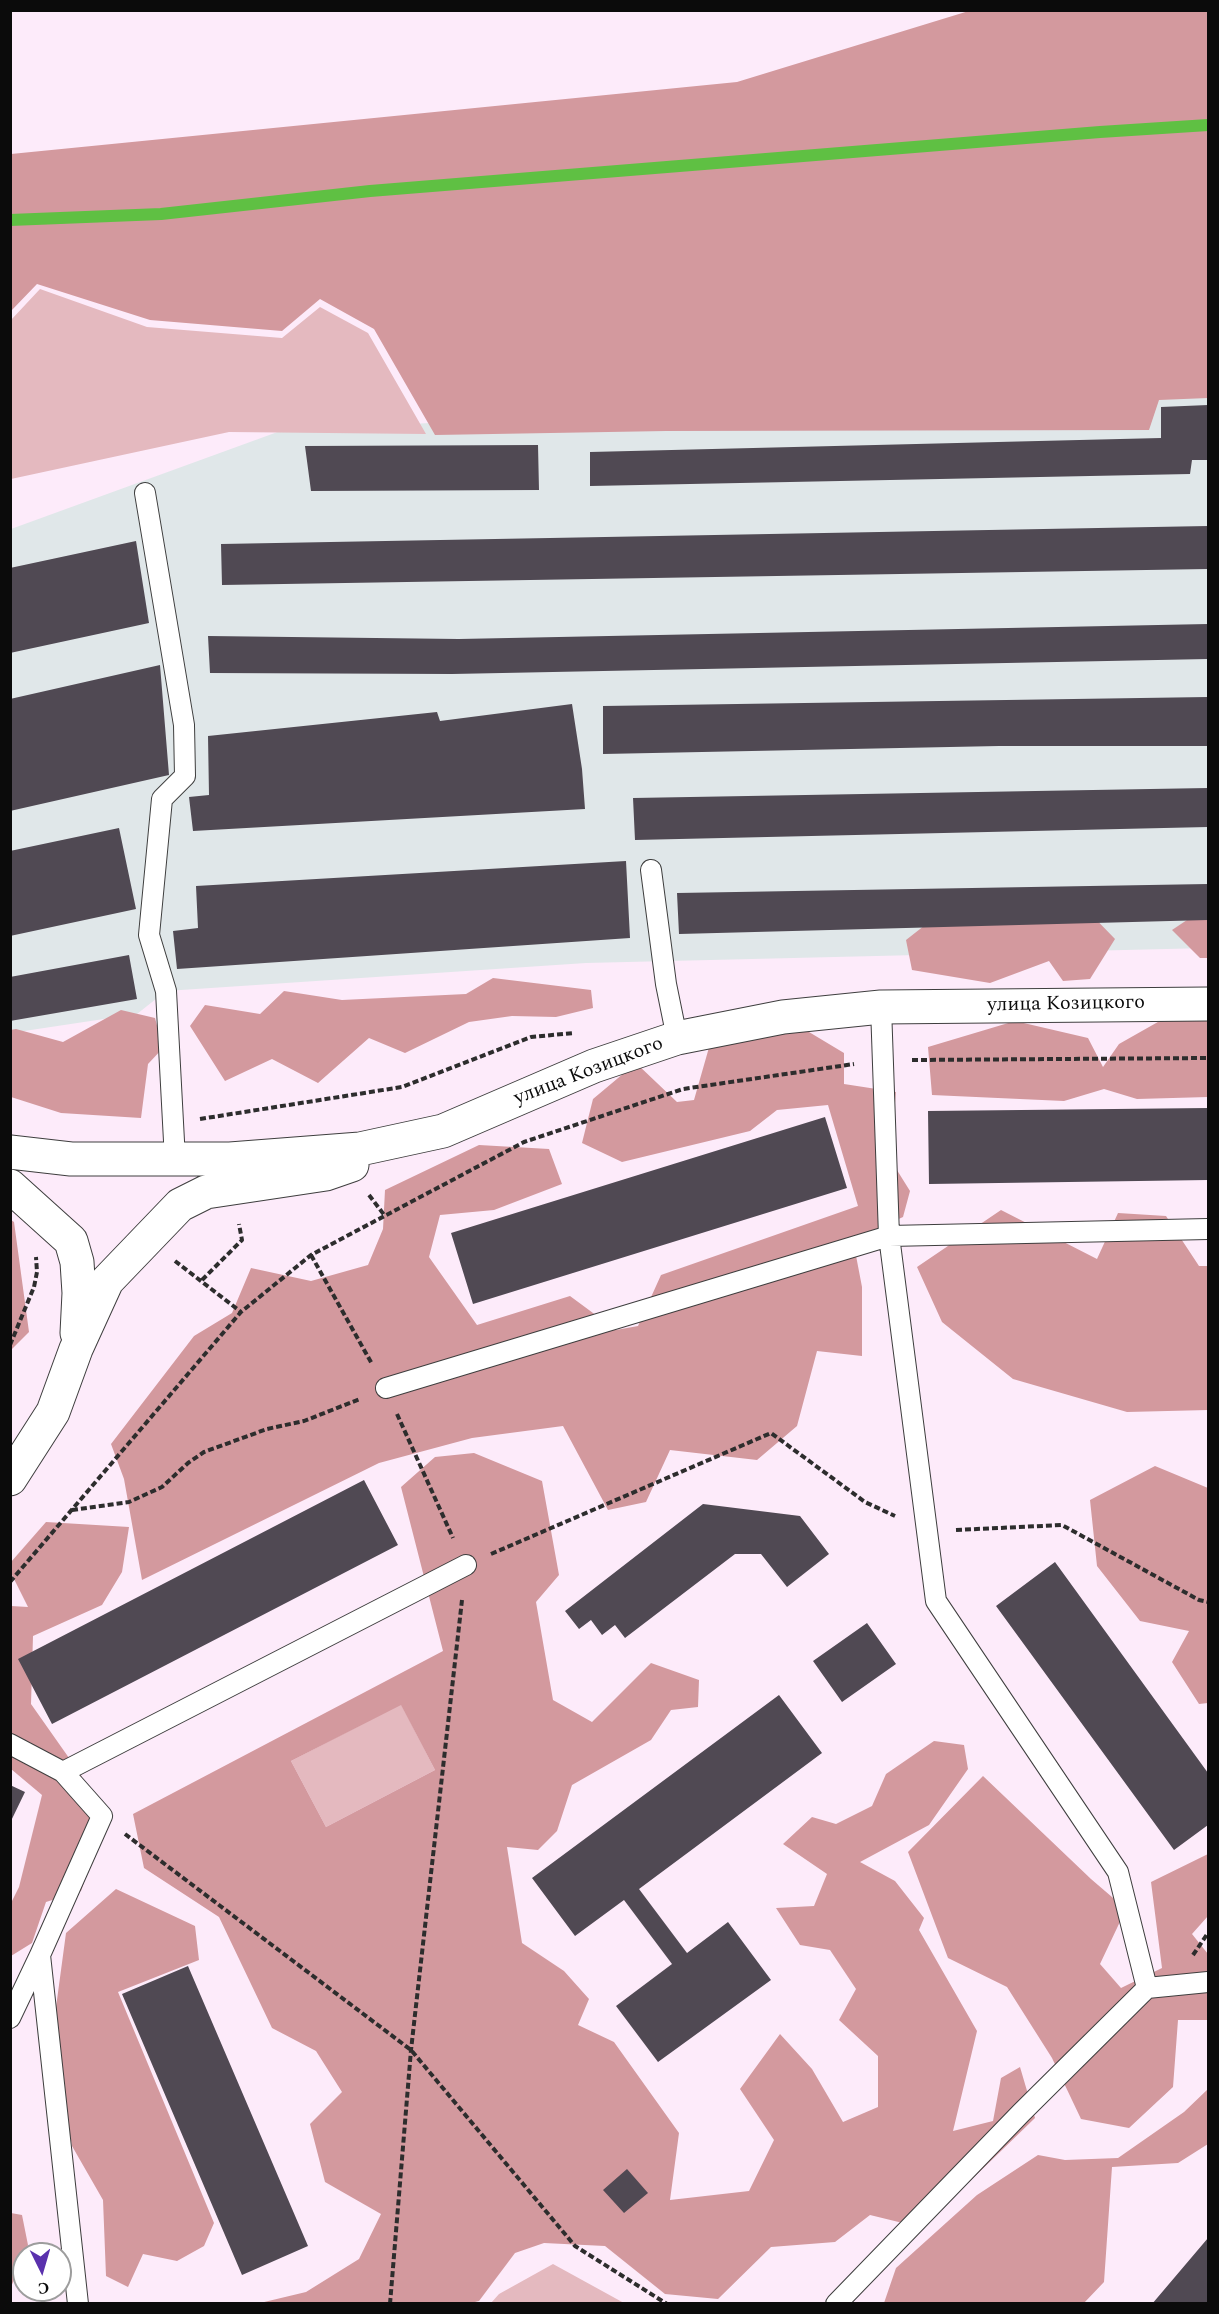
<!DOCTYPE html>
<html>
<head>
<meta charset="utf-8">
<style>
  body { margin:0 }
  #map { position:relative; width:1219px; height:2314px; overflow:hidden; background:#fdebfa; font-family:Spectral,serif }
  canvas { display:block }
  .frame { position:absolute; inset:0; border:12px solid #0b0b0b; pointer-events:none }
  .north { position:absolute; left:12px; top:2242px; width:60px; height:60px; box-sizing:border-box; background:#fff; border:2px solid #9d9d9d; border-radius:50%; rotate:175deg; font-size:16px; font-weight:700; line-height:24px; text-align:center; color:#0b0b0b }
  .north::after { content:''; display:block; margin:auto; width:21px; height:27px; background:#5a31ad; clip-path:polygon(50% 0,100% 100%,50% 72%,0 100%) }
</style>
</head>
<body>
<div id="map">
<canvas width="1219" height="2314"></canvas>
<div class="frame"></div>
<div class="north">С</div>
</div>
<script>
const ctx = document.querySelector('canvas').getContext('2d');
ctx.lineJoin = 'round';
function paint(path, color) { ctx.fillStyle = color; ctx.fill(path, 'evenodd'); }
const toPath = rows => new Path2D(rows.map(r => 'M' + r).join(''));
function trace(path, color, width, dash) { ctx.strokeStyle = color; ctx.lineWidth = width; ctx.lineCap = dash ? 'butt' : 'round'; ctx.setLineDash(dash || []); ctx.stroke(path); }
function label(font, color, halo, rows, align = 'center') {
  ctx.font = font + ' Spectral,serif'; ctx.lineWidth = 6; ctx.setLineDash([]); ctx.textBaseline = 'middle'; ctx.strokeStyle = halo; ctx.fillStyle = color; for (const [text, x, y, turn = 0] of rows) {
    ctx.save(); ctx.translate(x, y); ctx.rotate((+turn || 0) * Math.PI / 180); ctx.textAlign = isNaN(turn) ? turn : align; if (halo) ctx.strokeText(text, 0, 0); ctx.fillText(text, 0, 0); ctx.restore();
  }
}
const industrial = toPath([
  [1208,386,1208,948,586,963,166,991,137,1014,11,1033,11,529,283,430]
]);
const green = toPath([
  [40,289,147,327,282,338,320,307,368,333,426,434,229,432,11,479,11,320],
  [401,1704,435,1770,326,1827,291,1761],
  [553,2264,624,2303,491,2303,499,2294]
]);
const forest = toPath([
  [972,10,1208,11,1208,398,1159,400,1149,430,666,431,435,435,374,329,320,299,282,331,150,320,37,284,11,311,11,154,737,82],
  [1081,904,1115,939,1090,979,1063,981,1049,961,990,983,912,970,906,940,943,911],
  [1205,908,1208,909,1208,958,1200,958,1172,930],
  [493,978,591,990,593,1008,556,1017,512,1016,469,1022,405,1053,369,1038,318,1083,272,1059,225,1081,190,1026,205,1005,260,1014,284,991,342,1000,466,994],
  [121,1010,155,1018,163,1048,148,1064,141,1118,61,1113,11,1097,10,1030,16,1029,63,1042],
  [1172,1014,1208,1015,1208,1097,1137,1099,1104,1089,1064,1101,932,1095,928,1047,1015,1021,1088,1038,1103,1067,1119,1044],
  [804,1029,844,1053,844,1084,896,1092,890,1159,910,1191,903,1217,853,1240,862,1287,862,1356,817,1351,797,1426,757,1460,670,1450,646,1502,608,1510,563,1426,472,1438,379,1463,142,1580,124,1479,111,1444,194,1336,232,1313,251,1268,311,1281,368,1265,383,1229,385,1190,479,1145,549,1149,562,1184,494,1210,440,1215,429,1257,477,1325,570,1296,616,1330,638,1326,661,1275,858,1206,828,1105,777,1110,750,1131,622,1162,582,1143,593,1099,636,1063,677,1102,694,1100,710,1044],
  [1001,1210,1097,1259,1118,1213,1166,1216,1199,1266,1208,1266,1208,1410,1127,1412,1013,1379,942,1322,917,1267],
  [11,1220,14,1222,29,1332,11,1350],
  [474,1453,542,1481,559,1575,536,1602,553,1700,592,1722,651,1663,699,1680,698,1707,671,1710,651,1740,572,1785,557,1831,538,1850,507,1847,522,1943,564,1971,589,1999,578,2025,614,2042,679,2133,670,2200,749,2191,774,2140,740,2089,780,2034,812,2069,843,2122,878,2107,878,2056,839,2020,856,1989,830,1950,800,1945,776,1908,814,1906,827,1874,783,1844,812,1817,836,1824,872,1806,886,1774,934,1741,964,1745,968,1769,929,1825,860,1862,895,1881,924,1918,919,1930,977,2031,953,2131,993,2121,1001,2078,1020,2067,1035,2118,970,2181,915,2226,870,2215,835,2242,771,2247,718,2299,665,2294,605,2246,544,2243,515,2253,479,2301,471,2303,260,2303,306,2292,359,2259,381,2214,325,2182,310,2124,342,2092,316,2051,272,2028,219,1917,144,1868,133,1814,443,1651,401,1487,435,1457],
  [401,1705,435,1770,326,1827,291,1761],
  [1155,1466,1208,1488,1208,1703,1199,1704,1172,1662,1189,1631,1140,1621,1097,1566,1090,1500],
  [46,1522,129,1527,122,1572,102,1605,33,1636,31,1704,81,1775,100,1836,81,1891,46,1902,32,1943,11,1956,10,1905,19,1887,42,1795,11,1769,11,1606,28,1607,11,1573,11,1562],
  [983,1776,1091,1879,1126,1909,1100,1964,1121,1988,1162,1968,1151,1882,1208,1854,1208,1916,1192,1934,1208,1954,1208,2020,1178,2020,1173,2087,1129,2128,1081,2119,1052,2058,1007,1987,948,1958,908,1852],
  [116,1889,195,1926,199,1960,118,1992,214,2223,204,2246,177,2261,143,2254,128,2287,106,2276,103,2200,72,2146,52,2037,66,1933],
  [1208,2089,1208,2144,1178,2163,1112,2167,1104,2282,1084,2303,884,2303,896,2268,977,2195,1038,2155,1065,2160,1118,2158,1184,2112],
  [11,2213,22,2215,28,2245,11,2287]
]);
const stream = toPath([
  [10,220,161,214,370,191,1100,132,1208,125]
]);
const building = toPath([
  [1208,405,1208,460,1192,460,1190,474,590,486,590,452,1161,438,1161,407],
  [538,445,539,490,311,491,305,446],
  [1208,526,1208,569,222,585,221,544],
  [136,541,149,623,10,653,10,568],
  [1208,624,1208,659,452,674,210,673,208,636,459,639],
  [160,665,169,775,10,811,10,699],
  [1208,697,1208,746,999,746,603,754,603,706],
  [572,704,582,769,585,809,193,831,189,797,209,795,208,736,437,712,440,721],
  [1208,788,1208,827,635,840,633,798],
  [119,828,136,909,10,936,10,851],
  [626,861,630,938,177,969,173,931,198,928,196,886],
  [1208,884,1208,920,679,934,677,893],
  [129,955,137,999,10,1021,10,977],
  [1208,1108,1208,1180,929,1184,928,1111],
  [825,1117,847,1188,473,1304,451,1233],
  [364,1480,398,1545,52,1724,18,1659],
  [703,1504,800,1516,829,1554,787,1587,761,1554,735,1554,625,1638,615,1625,602,1635,591,1620,579,1629,565,1611],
  [1055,1562,1208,1773,1208,1825,1174,1850,996,1606],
  [867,1623,896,1664,842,1702,813,1661],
  [779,1695,822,1753,639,1889,687,1953,728,1922,771,1980,658,2062,616,2006,672,1964,624,1900,575,1936,532,1878],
  [10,1785,25,1792,10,1823],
  [188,1966,308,2246,242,2275,122,1994],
  [627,2169,648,2193,624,2213,603,2190],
  [1208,2238,1208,2304,1152,2304]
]);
const path = toPath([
  [912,1060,1208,1058],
  [200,1119,402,1087,531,1037,574,1033],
  [369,1195,385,1216],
  [311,1255,372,1364],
  [175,1261,241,1312],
  [202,1280,242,1240,239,1224],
  [10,1345,34,1287,37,1272,36,1257],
  [397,1414,453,1538],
  [72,1510,129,1502,162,1487,188,1463,204,1452,267,1429,304,1421,360,1399],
  [956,1530,1062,1525,1199,1600,1208,1602],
  [491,1554,771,1433,865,1502,895,1516],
  [10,1582,241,1312,311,1255,524,1142,683,1089,854,1064],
  [125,1834,411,2050,575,2246,667,2304],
  [1193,1955,1208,1933],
  [390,2304,411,2050,462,1600]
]);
const service = toPath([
  [145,493,184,725,185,776,162,799,149,935,166,991,175,1160],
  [651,870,666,984,677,1038],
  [386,1388,889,1236,1208,1229],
  [10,1744,63,1772,102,1816,40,1955,78,2304],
  [63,1772,466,1565],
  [1147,1988,1208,1982],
  [10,2018,40,1955],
  [836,2304,1021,2113,1147,1988,1118,1872,936,1601,889,1236,881,1007]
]);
const tertiary = toPath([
  [10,1152,71,1159,230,1159,360,1149,443,1131,594,1066,677,1038,783,1017,881,1007,1208,1004],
  [10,1186,71,1241,77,1262,79,1293,77,1333],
  [10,1479,53,1412,76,1349,107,1281,180,1205,206,1192,326,1174,352,1165]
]);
const streetNames = [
  ["улица Козицкого",1066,1005,-1],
  ["улица Козицкого",589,1072,-21]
];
paint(industrial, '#e0e7e9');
paint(green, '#e4b9bf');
paint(forest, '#d3999e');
trace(stream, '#5fc043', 12);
paint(building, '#504953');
trace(service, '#3e3e3e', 22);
trace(tertiary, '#3e3e3e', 35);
trace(path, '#2d2d2d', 4, [6, 3]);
trace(service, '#fff', 20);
trace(tertiary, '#fff', 33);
label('20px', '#0b0b0b', '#fff', streetNames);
</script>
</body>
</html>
